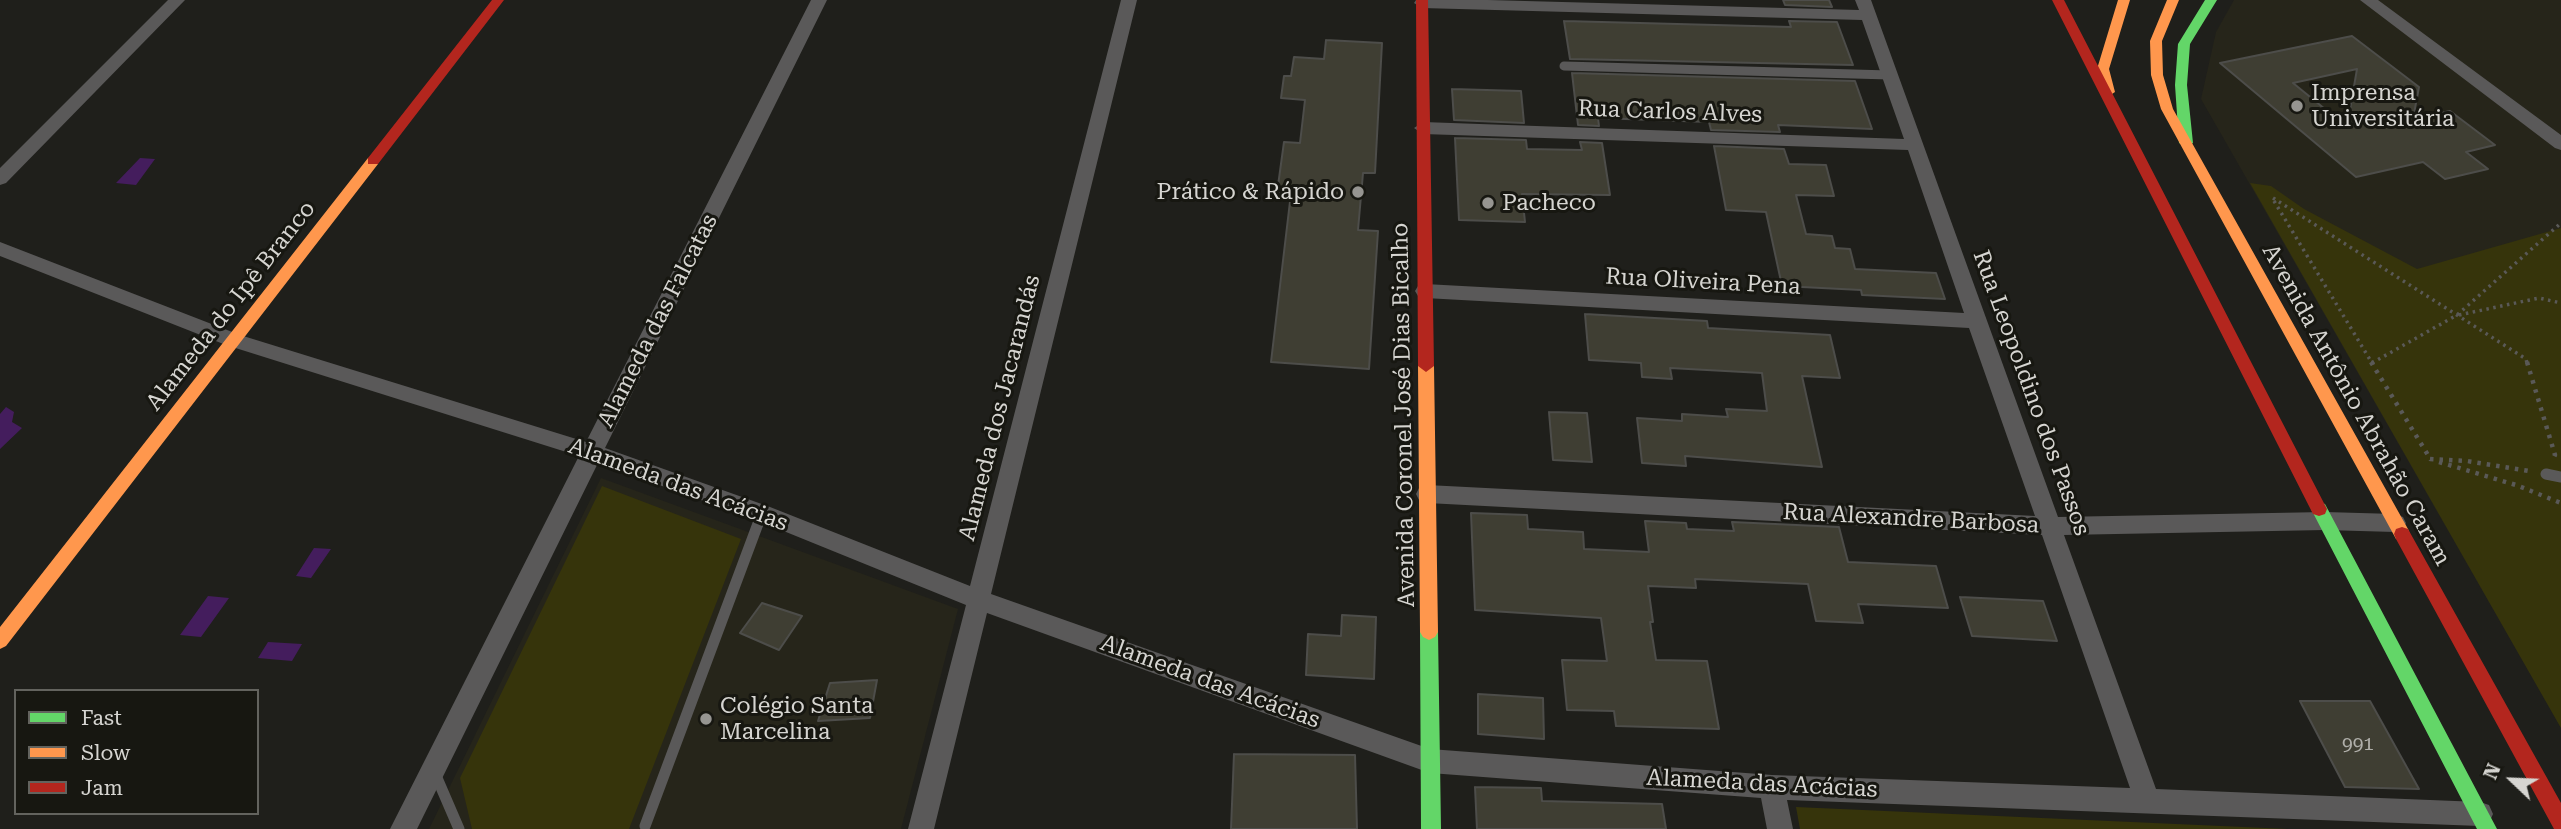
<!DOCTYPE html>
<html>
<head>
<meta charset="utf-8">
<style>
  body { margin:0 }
  #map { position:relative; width:2561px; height:829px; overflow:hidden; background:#1f1f1b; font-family:"Roboto Serif",serif }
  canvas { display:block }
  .legend { position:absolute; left:14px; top:689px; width:245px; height:126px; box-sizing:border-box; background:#171711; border:2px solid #63635e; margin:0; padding:9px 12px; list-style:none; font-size:21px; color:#d6d5d1 }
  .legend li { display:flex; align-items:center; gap:14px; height:35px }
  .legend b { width:35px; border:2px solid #63635e }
  .north { position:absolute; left:2477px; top:745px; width:70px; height:70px; -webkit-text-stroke:5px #171711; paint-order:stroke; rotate:293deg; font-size:19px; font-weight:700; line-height:28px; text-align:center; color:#d6d5d1 }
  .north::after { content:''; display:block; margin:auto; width:24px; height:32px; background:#d6d5d1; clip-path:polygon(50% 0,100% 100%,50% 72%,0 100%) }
</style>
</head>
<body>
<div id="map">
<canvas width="2561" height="829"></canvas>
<ul class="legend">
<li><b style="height:9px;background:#63d668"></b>Fast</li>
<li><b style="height:9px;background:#ff974d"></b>Slow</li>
<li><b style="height:9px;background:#b3261e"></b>Jam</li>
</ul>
<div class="north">N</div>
</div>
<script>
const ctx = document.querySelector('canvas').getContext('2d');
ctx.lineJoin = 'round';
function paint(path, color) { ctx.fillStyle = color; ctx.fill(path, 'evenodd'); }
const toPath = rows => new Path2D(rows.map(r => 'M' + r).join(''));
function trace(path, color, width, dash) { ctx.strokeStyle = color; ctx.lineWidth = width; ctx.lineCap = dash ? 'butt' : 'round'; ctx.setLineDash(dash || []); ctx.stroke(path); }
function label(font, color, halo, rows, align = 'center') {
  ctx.font = font + ' "Roboto Serif",serif'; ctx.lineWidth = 6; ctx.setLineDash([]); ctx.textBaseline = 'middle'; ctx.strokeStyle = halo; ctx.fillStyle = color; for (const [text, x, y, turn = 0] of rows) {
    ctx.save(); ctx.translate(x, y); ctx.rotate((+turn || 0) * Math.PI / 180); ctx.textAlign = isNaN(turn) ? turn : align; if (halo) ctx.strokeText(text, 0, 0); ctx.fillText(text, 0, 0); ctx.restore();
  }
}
const built = toPath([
  [2234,0,2561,0,2561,728,2201,99,2216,32],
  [601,478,958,609,901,829,429,829]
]);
const green = toPath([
  [2250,183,2271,186,2304,209,2417,269,2561,228,2561,728],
  [602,486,741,539,629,829,472,829,460,778],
  [1796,807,2288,829,1800,829]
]);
const water = toPath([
  [140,158,155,159,136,185,116,183],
  [6,407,14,412,12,422,22,428,0,449,0,414],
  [314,548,331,549,311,578,296,576],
  [208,596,229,598,201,637,180,635],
  [268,642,302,644,292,661,258,658]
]);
const building = toPath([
  [1783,0,1829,0,1832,7,1785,5,1783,0],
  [1564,21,1791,27,1789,21,1837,22,1853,65,1570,59,1564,21],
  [2352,36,2419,87,2413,119,2450,111,2495,145,2466,152,2488,169,2445,179,2423,162,2356,177,2220,63,2352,36],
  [2357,69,2347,127,2293,83,2357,69],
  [1326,40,1382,43,1375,173,1363,173,1358,230,1378,231,1369,369,1271,362,1291,193,1277,193,1284,142,1300,143,1305,100,1281,98,1284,76,1291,76,1294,57,1324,59,1326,40],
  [1572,73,1855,81,1872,129,1778,125,1780,132,1711,130,1709,122,1598,118,1599,126,1578,125,1572,73],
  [1452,89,1521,91,1524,123,1454,120,1452,89],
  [1455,138,1526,140,1527,149,1582,150,1580,142,1602,143,1610,195,1522,194,1525,222,1459,220,1455,138],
  [1714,146,1784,149,1789,164,1826,165,1834,196,1796,195,1806,234,1832,236,1835,248,1850,249,1855,269,1936,273,1945,299,1862,295,1861,290,1782,286,1766,212,1726,210,1714,146],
  [1585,314,1707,321,1708,328,1830,335,1840,378,1802,376,1822,467,1685,456,1686,466,1642,463,1637,418,1682,421,1682,414,1728,417,1726,409,1767,411,1762,373,1670,368,1672,379,1642,377,1641,363,1589,360,1585,314],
  [1549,412,1587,413,1592,462,1553,460,1549,412],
  [1471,513,1527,515,1528,529,1583,532,1584,549,1649,552,1645,521,1686,523,1687,529,1734,531,1732,522,1839,527,1848,562,1936,566,1948,608,1858,604,1863,623,1816,621,1808,584,1695,579,1696,588,1648,586,1653,622,1650,622,1656,660,1707,661,1719,729,1616,726,1614,711,1567,710,1562,660,1607,661,1601,618,1475,610,1471,513],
  [1960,597,2043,601,2057,641,1972,636,1960,597],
  [762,603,802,616,779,650,740,633,762,603],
  [1342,615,1376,617,1374,679,1306,675,1308,634,1341,636,1342,615],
  [877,680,870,718,818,721,830,683,877,680],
  [1478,694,1543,698,1544,739,1478,734,1478,694],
  [2300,701,2370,701,2419,789,2345,787,2300,701],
  [1234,754,1355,755,1357,829,1231,829,1234,754],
  [1475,787,1541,788,1542,801,1662,804,1666,829,1477,829,1475,787]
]);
const pathFar1 = toPath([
  [2273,198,2526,359,2527,363],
  [2274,201,2372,363],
  [2459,315,2539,298,2561,303],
  [2372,363,2457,315,2561,223]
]);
const path = toPath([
  [2371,362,2431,460],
  [2527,362,2555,455,2553,459],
  [2372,363,2374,362],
  [2430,459,2467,461,2529,471],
  [2439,462,2516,485,2561,503]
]);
const laneFar1 = toPath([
  [1564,66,1890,75]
]);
const lane = toPath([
  [2546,474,2561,477],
  [434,771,459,829],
  [645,826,762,513]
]);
const street = toPath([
  [168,0,185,0,6,183,0,185,0,168,168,0],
  [811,0,827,0,605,448,770,507,970,586,1121,0,1137,0,991,594,1430,749,1772,775,2130,788,2042,535,1427,503,1419,500,1416,494,1419,488,1427,485,2035,516,1969,328,1425,298,1418,296,1415,291,1418,286,1425,284,1964,313,1908,150,1423,134,1414,128,1423,122,1904,139,1862,20,1422,8,1414,3,1416,0,1488,0,1859,10,1855,0,1871,0,2058,517,2325,512,2395,514,2403,517,2406,523,2403,529,2395,532,2325,530,2064,535,2156,789,2480,802,2489,805,2493,814,2489,823,2480,826,1787,800,1793,829,1767,829,1761,798,1430,773,987,613,934,829,908,829,966,605,754,519,598,463,417,829,390,829,579,456,226,345,0,256,0,242,240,335,586,442,811,0],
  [2360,0,2378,0,2561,135,2561,150,2555,148,2360,0]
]);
const fast = toPath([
  [2205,0,2217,0,2190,44,2187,85,2193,143,2186,147,2179,143,2175,85,2178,44,2205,0],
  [2319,502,2325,504,2497,829,2477,829,2311,509,2313,504,2319,502],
  [1429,624,1435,627,1438,632,1441,829,1421,829,1420,632,1423,627,1429,624]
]);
const slow = toPath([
  [2118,0,2130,0,2109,69,2115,92,2109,96,2103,92,2097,69,2118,0],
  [2167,0,2179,0,2162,41,2163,75,2173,109,2408,529,2410,534,2408,539,2402,541,2396,539,2161,109,2151,75,2150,41,2167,0],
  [373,157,378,158,378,164,6,646,0,649,0,627,368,158,373,157],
  [1426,360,1434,366,1438,632,1435,637,1429,640,1423,637,1420,632,1418,366,1426,360]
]);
const jam = toPath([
  [492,0,504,0,378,164,368,164,368,158,492,0],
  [1416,0,1428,0,1434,366,1426,372,1418,366,1416,0],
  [2052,0,2064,0,2327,509,2325,514,2319,516,2313,514,2052,0],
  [2402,527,2408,529,2561,803,2561,829,2554,829,2396,539,2394,534,2396,529,2402,527]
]);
const markers = [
  [2297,106,7,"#969591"],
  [1358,192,7,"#969591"],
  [1488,203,7,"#969591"],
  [706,719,7,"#969591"]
];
const numberNames = [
  ["991",2358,744]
];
const poiNames = [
  ["Imprensa",2311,93],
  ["Universitária",2311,119],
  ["Prático & Rápido",1344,192,"right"],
  ["Pacheco",1502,203],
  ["Colégio Santa",720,706],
  ["Marcelina",720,732]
];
const streetNames = [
  ["Rua Carlos Alves",1670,112,2],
  ["Rua Oliveira Pena",1703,282,3],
  ["Alameda do Ipê Branco",231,306,-52],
  ["Alameda das Falcatas",658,321,-63],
  ["Rua Leopoldino dos Passos",2031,393,70],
  ["Avenida Antônio Abrahão Caram",2356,405,61],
  ["Alameda dos Jacarandás",1000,408,-76],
  ["Avenida Coronel José Dias Bicalho",1404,415,-91],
  ["Alameda das Acácias",678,485,20],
  ["Rua Alexandre Barbosa",1911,519,3],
  ["Alameda das Acácias",1210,682,20],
  ["Alameda das Acácias",1762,784,3]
];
paint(built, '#26251a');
paint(green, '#36340b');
paint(water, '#441d5d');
paint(building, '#3f3e33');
trace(building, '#4d4d4a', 2);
trace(pathFar1, '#5a5957', 3.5, [2.5, 4.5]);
trace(path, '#5a5957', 4.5, [3.5, 6]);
trace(laneFar1, '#5a5959', 9);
trace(lane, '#5a5959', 11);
paint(street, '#5a5959');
paint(fast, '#63d668');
paint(slow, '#ff974d');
paint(jam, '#b3261e');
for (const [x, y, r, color] of markers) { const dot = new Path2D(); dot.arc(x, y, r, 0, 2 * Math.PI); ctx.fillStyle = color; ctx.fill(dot); trace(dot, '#171711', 2.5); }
label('19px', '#b0afaa', null, numberNames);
label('23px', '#d6d5d1', '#171711', poiNames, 'left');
label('23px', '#d6d5d1', '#171711', streetNames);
</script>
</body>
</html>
